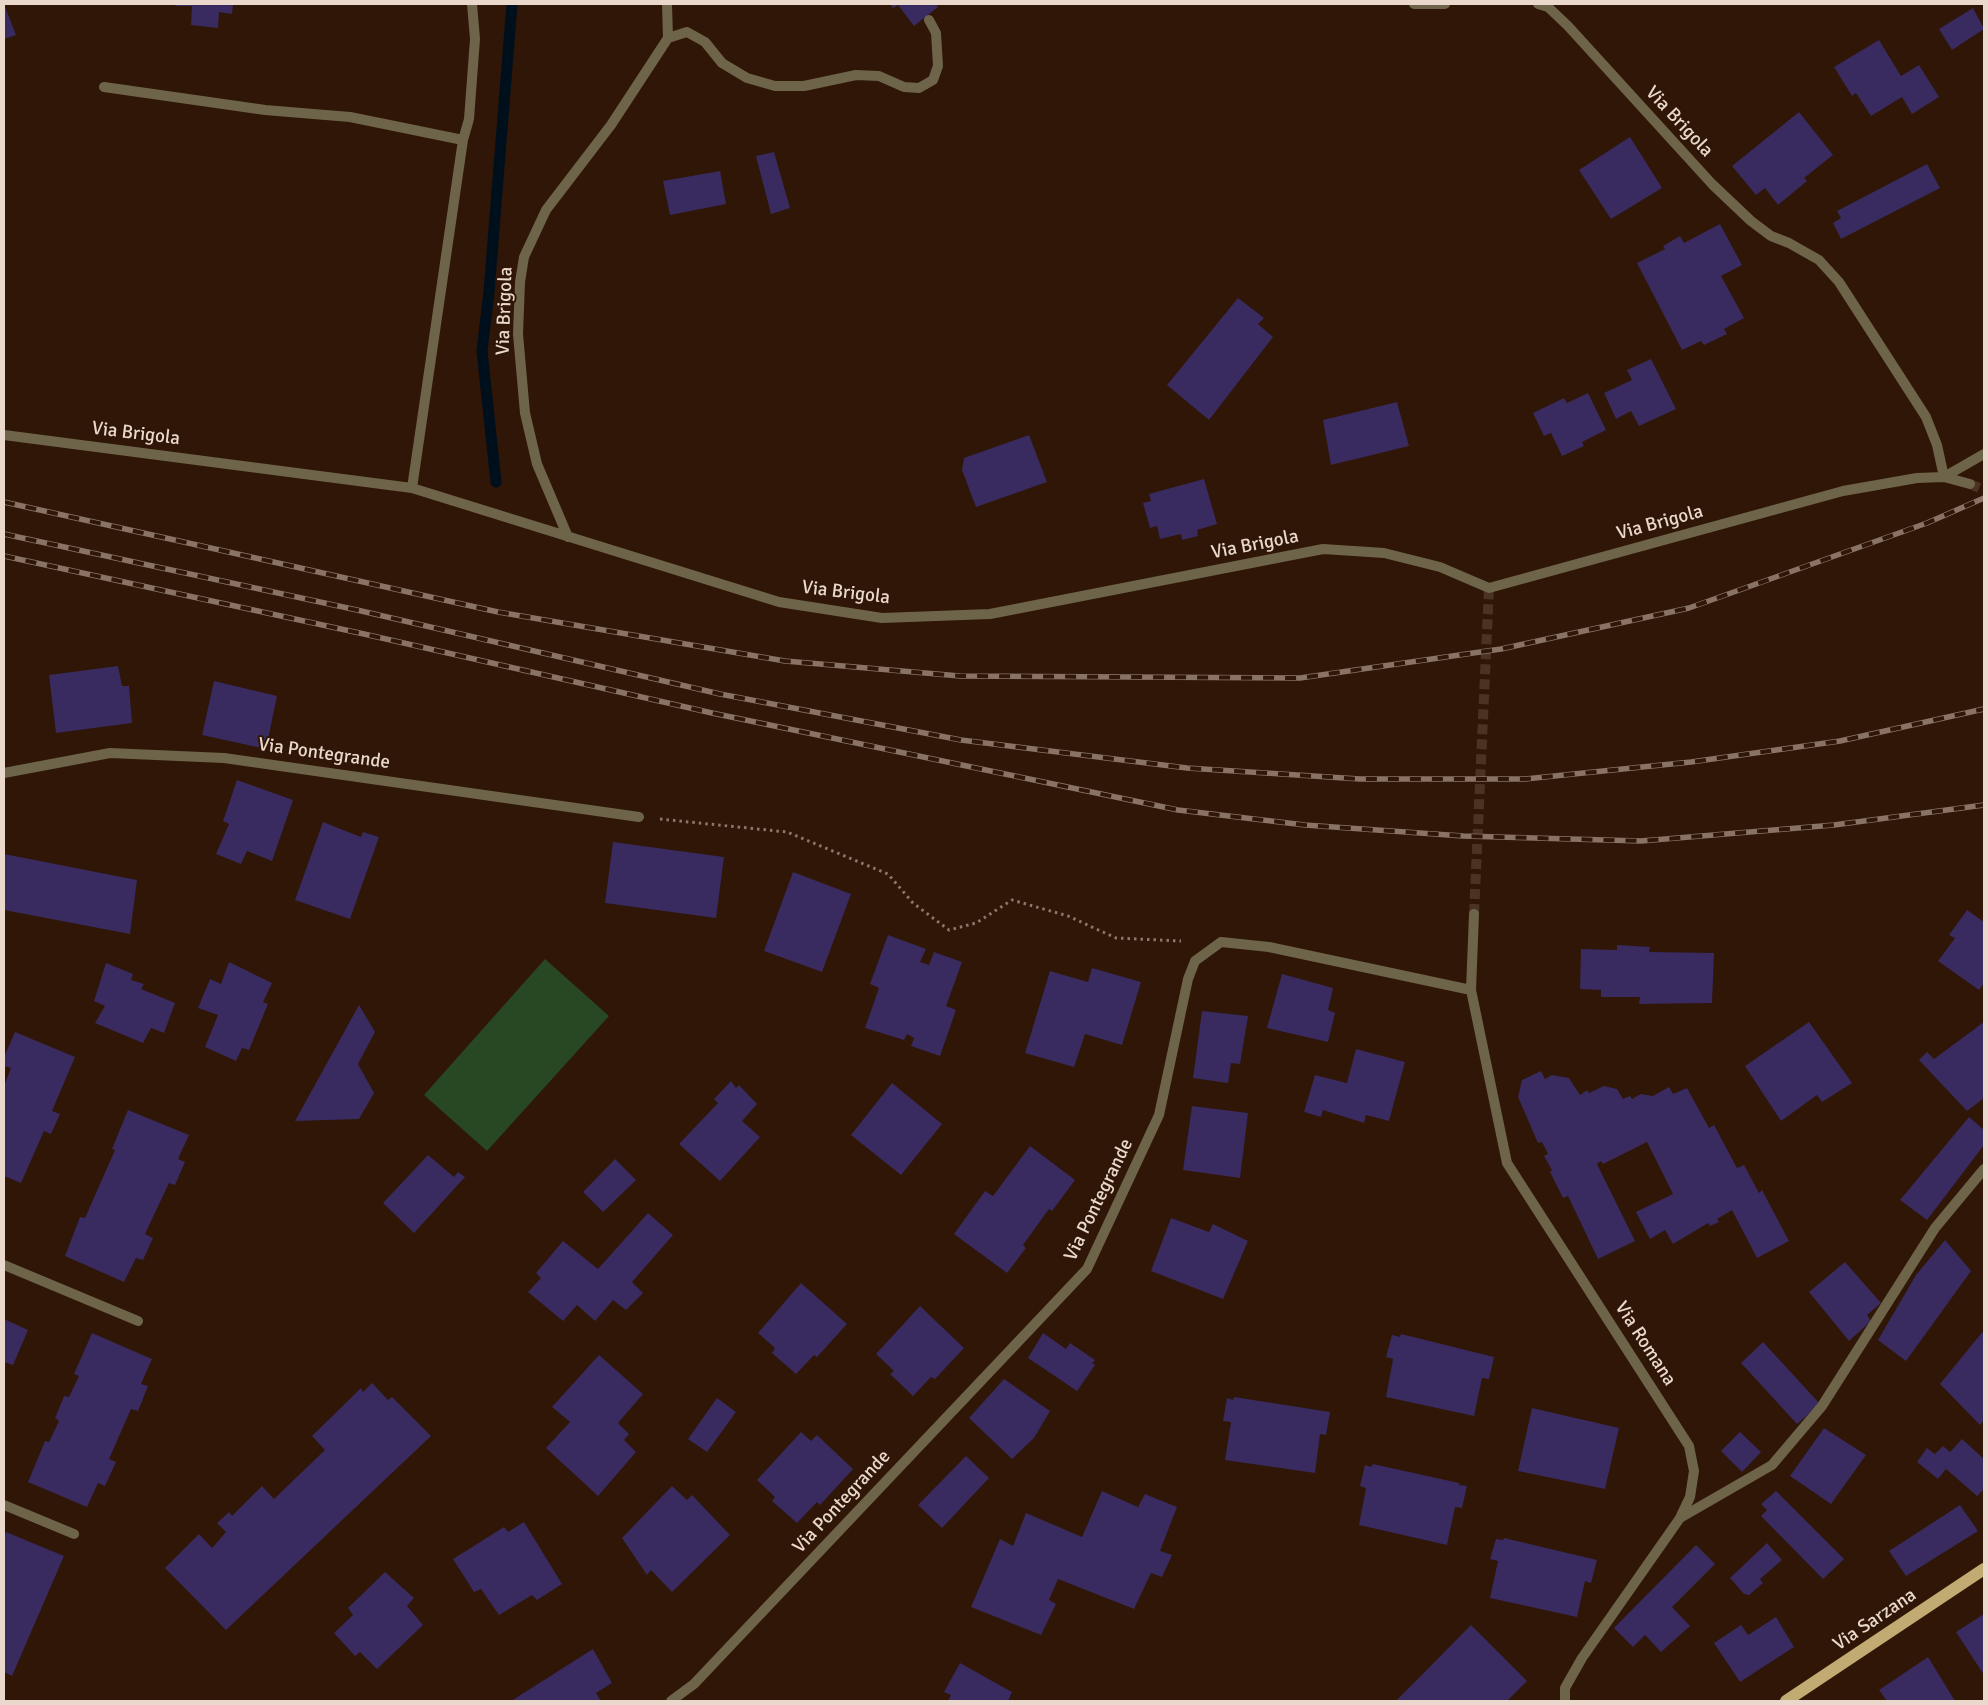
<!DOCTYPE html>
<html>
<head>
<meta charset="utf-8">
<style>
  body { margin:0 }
  #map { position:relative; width:1988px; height:1705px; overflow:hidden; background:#2f1606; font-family:Signika,sans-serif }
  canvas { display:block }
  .frame { position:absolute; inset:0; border:5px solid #ead8cd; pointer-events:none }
</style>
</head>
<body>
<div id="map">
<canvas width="1988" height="1705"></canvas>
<div class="frame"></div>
</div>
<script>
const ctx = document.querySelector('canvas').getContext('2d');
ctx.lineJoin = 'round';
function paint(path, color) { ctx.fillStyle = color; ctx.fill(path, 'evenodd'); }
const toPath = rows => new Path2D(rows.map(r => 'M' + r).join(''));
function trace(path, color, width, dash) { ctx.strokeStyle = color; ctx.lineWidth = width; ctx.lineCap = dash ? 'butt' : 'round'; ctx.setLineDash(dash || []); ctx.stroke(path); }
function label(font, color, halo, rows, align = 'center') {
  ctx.font = font + ' Signika,sans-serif'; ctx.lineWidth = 4; ctx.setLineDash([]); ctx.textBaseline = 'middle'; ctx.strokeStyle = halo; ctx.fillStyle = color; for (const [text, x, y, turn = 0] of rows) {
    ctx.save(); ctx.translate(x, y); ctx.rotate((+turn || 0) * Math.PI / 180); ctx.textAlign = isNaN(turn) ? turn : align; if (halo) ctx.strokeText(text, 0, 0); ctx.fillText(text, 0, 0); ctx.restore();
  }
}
const green = toPath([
  [545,959,609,1016,487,1151,424,1095]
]);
const stream = toPath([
  [496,482,482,351,489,292,512,4]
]);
const building = toPath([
  [4,4,16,35,4,39],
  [176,4,233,4,232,14,219,12,218,28,191,25,192,6,175,6],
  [890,4,936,4,938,7,914,26,898,5,893,8],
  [1973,8,1984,29,1952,50,1939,29],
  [1879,40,1901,76,1919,65,1939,97,1912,114,1902,97,1871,116,1856,93,1852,96,1834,67],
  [1799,112,1833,155,1804,178,1807,181,1778,205,1765,188,1756,195,1732,166],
  [1630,137,1662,188,1611,219,1579,170],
  [774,152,790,208,771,214,756,156],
  [1927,164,1940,188,1841,239,1833,223,1841,218,1837,211],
  [720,171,726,204,670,215,663,181],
  [1720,224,1742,265,1721,276,1744,318,1724,329,1727,334,1704,345,1701,341,1682,350,1637,263,1665,249,1663,246,1680,236,1684,243],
  [1238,298,1264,318,1258,324,1273,337,1209,420,1167,385],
  [1651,359,1676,409,1639,426,1631,411,1616,419,1604,393,1632,380,1627,370],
  [1588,393,1606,430,1582,442,1584,446,1562,456,1551,433,1544,436,1533,413,1564,398,1567,403],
  [1397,402,1409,446,1331,465,1323,420],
  [1029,435,1047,482,976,507,962,470,964,458],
  [1204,479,1217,524,1197,530,1198,536,1182,540,1181,534,1160,539,1157,526,1150,528,1143,503,1151,501,1149,494],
  [118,666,122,686,129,686,132,723,56,733,49,675],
  [214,681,277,696,266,749,202,735],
  [237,780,293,800,272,861,247,851,241,864,216,854,229,824,223,821],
  [323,822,361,837,363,832,379,837,350,919,295,900],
  [613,842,724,857,716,918,605,903],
  [4,854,137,880,130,934,4,910],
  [793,872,851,894,822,972,764,951],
  [1967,910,1984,922,1984,983,1979,990,1938,961,1955,938,1949,935],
  [888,935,926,949,920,962,929,965,934,952,962,962,946,1006,956,1010,940,1056,911,1046,914,1038,907,1034,904,1040,865,1028,879,988,870,984],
  [1617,945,1650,947,1649,952,1714,953,1712,1003,1639,1004,1640,997,1601,997,1601,990,1580,989,1581,949,1617,950],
  [229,962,272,983,263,1002,268,1004,249,1050,242,1048,236,1061,205,1047,218,1015,198,1008,210,979,221,984],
  [106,963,133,974,131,980,144,984,141,989,175,1003,164,1033,151,1028,143,1043,95,1023,105,1006,94,1001],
  [1092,968,1141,982,1122,1045,1085,1034,1074,1067,1025,1053,1050,971,1088,982],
  [1282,974,1333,988,1328,1010,1335,1013,1328,1042,1267,1028],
  [359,1005,375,1032,358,1064,374,1093,359,1119,295,1121],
  [1202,1011,1248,1016,1240,1064,1231,1063,1228,1083,1193,1078],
  [1809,1022,1852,1083,1822,1102,1817,1095,1781,1121,1745,1066],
  [1984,1022,1984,1098,1967,1111,1919,1060,1927,1052,1934,1059],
  [15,1032,75,1057,52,1111,60,1114,51,1134,44,1131,21,1183,4,1176,4,1086,11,1068,4,1066,4,1057],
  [1356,1049,1405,1062,1389,1121,1366,1115,1364,1123,1323,1110,1321,1117,1304,1112,1315,1075,1347,1083],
  [1541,1071,1545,1079,1552,1075,1569,1078,1580,1095,1587,1090,1589,1093,1604,1086,1617,1089,1623,1099,1630,1096,1632,1099,1641,1094,1653,1096,1669,1087,1673,1094,1687,1088,1709,1128,1714,1125,1737,1168,1744,1165,1759,1193,1762,1190,1789,1241,1757,1258,1732,1210,1717,1219,1719,1222,1710,1226,1708,1223,1673,1244,1665,1230,1650,1239,1636,1212,1673,1194,1647,1142,1603,1164,1601,1161,1597,1164,1635,1241,1598,1259,1568,1196,1563,1198,1550,1172,1552,1170,1544,1156,1548,1154,1542,1142,1538,1143,1518,1097,1522,1080],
  [731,1081,736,1088,739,1085,757,1104,742,1121,760,1137,720,1181,679,1144,718,1103,714,1099],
  [892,1083,942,1124,901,1175,851,1135],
  [1192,1106,1248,1113,1240,1178,1183,1170],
  [128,1110,189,1135,178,1159,185,1162,175,1185,169,1183,145,1234,153,1238,143,1260,136,1258,124,1282,65,1256,80,1217,85,1218,115,1150,112,1149],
  [1969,1117,1984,1130,1984,1145,1927,1220,1900,1200],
  [1030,1146,1075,1180,1052,1211,1049,1209,1023,1245,1026,1248,1007,1273,954,1234,985,1191,993,1196],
  [428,1155,454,1177,458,1172,465,1177,414,1233,383,1203],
  [615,1159,636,1180,603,1212,583,1192],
  [648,1213,673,1235,632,1282,643,1293,626,1310,613,1300,595,1321,577,1305,563,1321,528,1292,541,1278,536,1273,563,1241,598,1269],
  [1171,1218,1209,1232,1213,1224,1248,1241,1223,1299,1151,1271],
  [1945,1240,1971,1271,1906,1361,1878,1340,1916,1275],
  [1845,1262,1881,1303,1867,1315,1871,1321,1849,1341,1809,1292],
  [801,1283,847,1324,817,1357,814,1355,796,1374,772,1353,775,1348,758,1333],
  [920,1306,964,1348,935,1379,931,1377,913,1396,890,1374,894,1371,876,1354],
  [4,1319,28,1330,13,1365,4,1362],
  [1984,1330,1984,1420,1980,1425,1940,1384],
  [92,1333,152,1359,141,1384,148,1386,138,1411,131,1409,109,1459,116,1462,105,1486,98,1483,87,1507,28,1482,45,1441,49,1442,59,1421,55,1418,64,1396,69,1397,79,1376,74,1374],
  [1043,1333,1066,1349,1070,1343,1095,1360,1092,1363,1095,1365,1077,1391,1028,1358],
  [1401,1334,1494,1357,1489,1379,1482,1378,1474,1416,1386,1397,1393,1359,1386,1357,1392,1335,1400,1337],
  [1763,1342,1820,1404,1797,1424,1741,1363],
  [599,1355,643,1394,618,1423,629,1434,624,1440,636,1452,598,1496,546,1448,570,1422,552,1407],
  [1004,1379,1050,1411,1034,1438,1012,1459,969,1418],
  [372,1383,388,1400,392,1397,431,1436,226,1630,165,1568,199,1534,212,1548,226,1532,217,1523,229,1512,232,1516,262,1486,274,1499,325,1450,312,1436,361,1388,363,1392],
  [1234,1397,1330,1412,1326,1435,1320,1434,1315,1473,1225,1460,1231,1422,1223,1421,1227,1398,1233,1400],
  [717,1398,736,1412,707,1452,688,1439],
  [1532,1408,1619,1428,1605,1489,1518,1471],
  [1824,1428,1866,1455,1831,1504,1790,1476],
  [801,1432,811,1441,817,1435,853,1469,820,1505,817,1502,797,1523,772,1501,775,1497,757,1480],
  [1740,1432,1761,1452,1742,1472,1721,1451],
  [1962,1439,1984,1459,1984,1489,1977,1496,1946,1469,1938,1479,1917,1462,1927,1448,1935,1454,1943,1446,1950,1452],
  [966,1456,989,1478,942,1528,918,1505],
  [1373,1464,1459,1483,1459,1485,1467,1486,1462,1508,1455,1507,1447,1545,1359,1525,1366,1488,1360,1486,1365,1465,1371,1467],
  [672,1486,687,1500,692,1495,730,1535,672,1592,651,1570,647,1575,622,1538],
  [1102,1491,1138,1507,1145,1494,1177,1507,1160,1551,1172,1555,1162,1577,1151,1573,1134,1609,1058,1579,1049,1600,1056,1604,1041,1635,971,1607,1000,1539,1013,1546,1026,1513,1082,1537],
  [1776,1491,1844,1559,1823,1579,1761,1516,1767,1510,1761,1504],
  [1960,1505,1978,1531,1906,1576,1889,1551],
  [524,1522,562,1584,537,1600,532,1595,499,1615,481,1589,474,1592,453,1559,504,1527,508,1532],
  [6,1532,64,1556,12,1676,4,1672,4,1538],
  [1504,1538,1597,1560,1591,1583,1585,1581,1577,1617,1490,1598,1498,1561,1490,1559,1496,1539,1503,1540],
  [1767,1543,1782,1560,1760,1579,1763,1583,1749,1595,1744,1594,1730,1578],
  [1696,1545,1715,1564,1672,1607,1690,1626,1661,1652,1645,1635,1633,1647,1614,1628],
  [385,1572,414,1598,407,1606,423,1625,377,1669,360,1652,355,1656,334,1633,353,1615,348,1608],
  [1984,1614,1984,1675,1956,1632],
  [1776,1617,1794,1647,1740,1682,1714,1643,1741,1625,1748,1635],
  [1471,1625,1527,1681,1507,1701,1396,1701],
  [593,1649,612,1683,596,1693,601,1701,511,1701],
  [1928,1657,1955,1701,1887,1701,1879,1690],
  [960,1663,1012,1692,1008,1701,948,1701,951,1695,944,1692]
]);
const streetTunnel = toPath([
  [1970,484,1984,490],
  [1474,914,1489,588]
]);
const path = toPath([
  [660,819,787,832,888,874,913,903,949,930,976,923,1012,900,1068,916,1116,938,1181,941]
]);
const street = toPath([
  [1414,4,1445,4],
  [1538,4,1548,7,1568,26,1712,184,1751,221,1771,236,1789,243,1819,260,1839,282,1926,417,1937,445,1944,477,1984,454],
  [668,38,687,32,705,42,722,63,747,78,775,86,804,86,856,75,879,76,904,87,919,88,933,80,938,66,936,33,929,20],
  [104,87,265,110,350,117,463,140],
  [4,435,412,488,779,602,882,618,990,614,1323,549,1384,553,1440,567,1489,588,1843,491,1917,478,1944,477,1970,484],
  [412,488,463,140,469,119,475,39,472,4],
  [568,537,537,464,525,413,518,334,520,282,524,257,546,210,611,125,668,38,667,4],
  [4,773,110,753,224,758,639,817],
  [1474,914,1471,990,1507,1163,1689,1446,1694,1471,1690,1497,1680,1518,1582,1658,1565,1688,1565,1701],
  [4,1265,138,1321],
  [4,1505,74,1534],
  [1680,1518,1772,1465,1822,1406,1935,1228,1984,1169],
  [671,1701,694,1684,1087,1269,1159,1115,1188,979,1195,961,1221,942,1269,947,1471,990]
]);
const primary = toPath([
  [1786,1701,1984,1569]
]);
const rail = toPath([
  [4,502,498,612,785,661,960,676,1300,678,1501,649,1689,608,1927,523,1984,498],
  [4,534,357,610,720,694,961,740,1187,768,1360,779,1525,779,1691,762,1840,741,1984,709],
  [4,556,364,634,712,713,1178,810,1305,825,1463,836,1641,841,1834,825,1984,805]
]);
const streetNames = [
  ["Via Brigola",1679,122,47],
  ["Via Brigola",505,311,-88],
  ["Via Brigola",136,434,7],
  ["Via Brigola",1660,523,-15],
  ["Via Brigola",1255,545,-11],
  ["Via Brigola",846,593,7],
  ["Via Pontegrande",324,754,8],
  ["Via Pontegrande",1099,1200,-64],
  ["Via Romana",1645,1344,57],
  ["Via Pontegrande",842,1502,-47],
  ["Via Sarzana",1875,1620,-34]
];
paint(green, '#274823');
trace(stream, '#000f1c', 11);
paint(building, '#392a60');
trace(streetTunnel, '#4b3324', 10, [10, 5]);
trace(path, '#8d776a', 3, [2.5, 4]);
trace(street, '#6e644a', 10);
trace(primary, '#c1ab73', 12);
trace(rail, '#887365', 5.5);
trace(rail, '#2f1606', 4, [11]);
label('19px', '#ead8cd', '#2f1606', streetNames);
</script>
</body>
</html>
